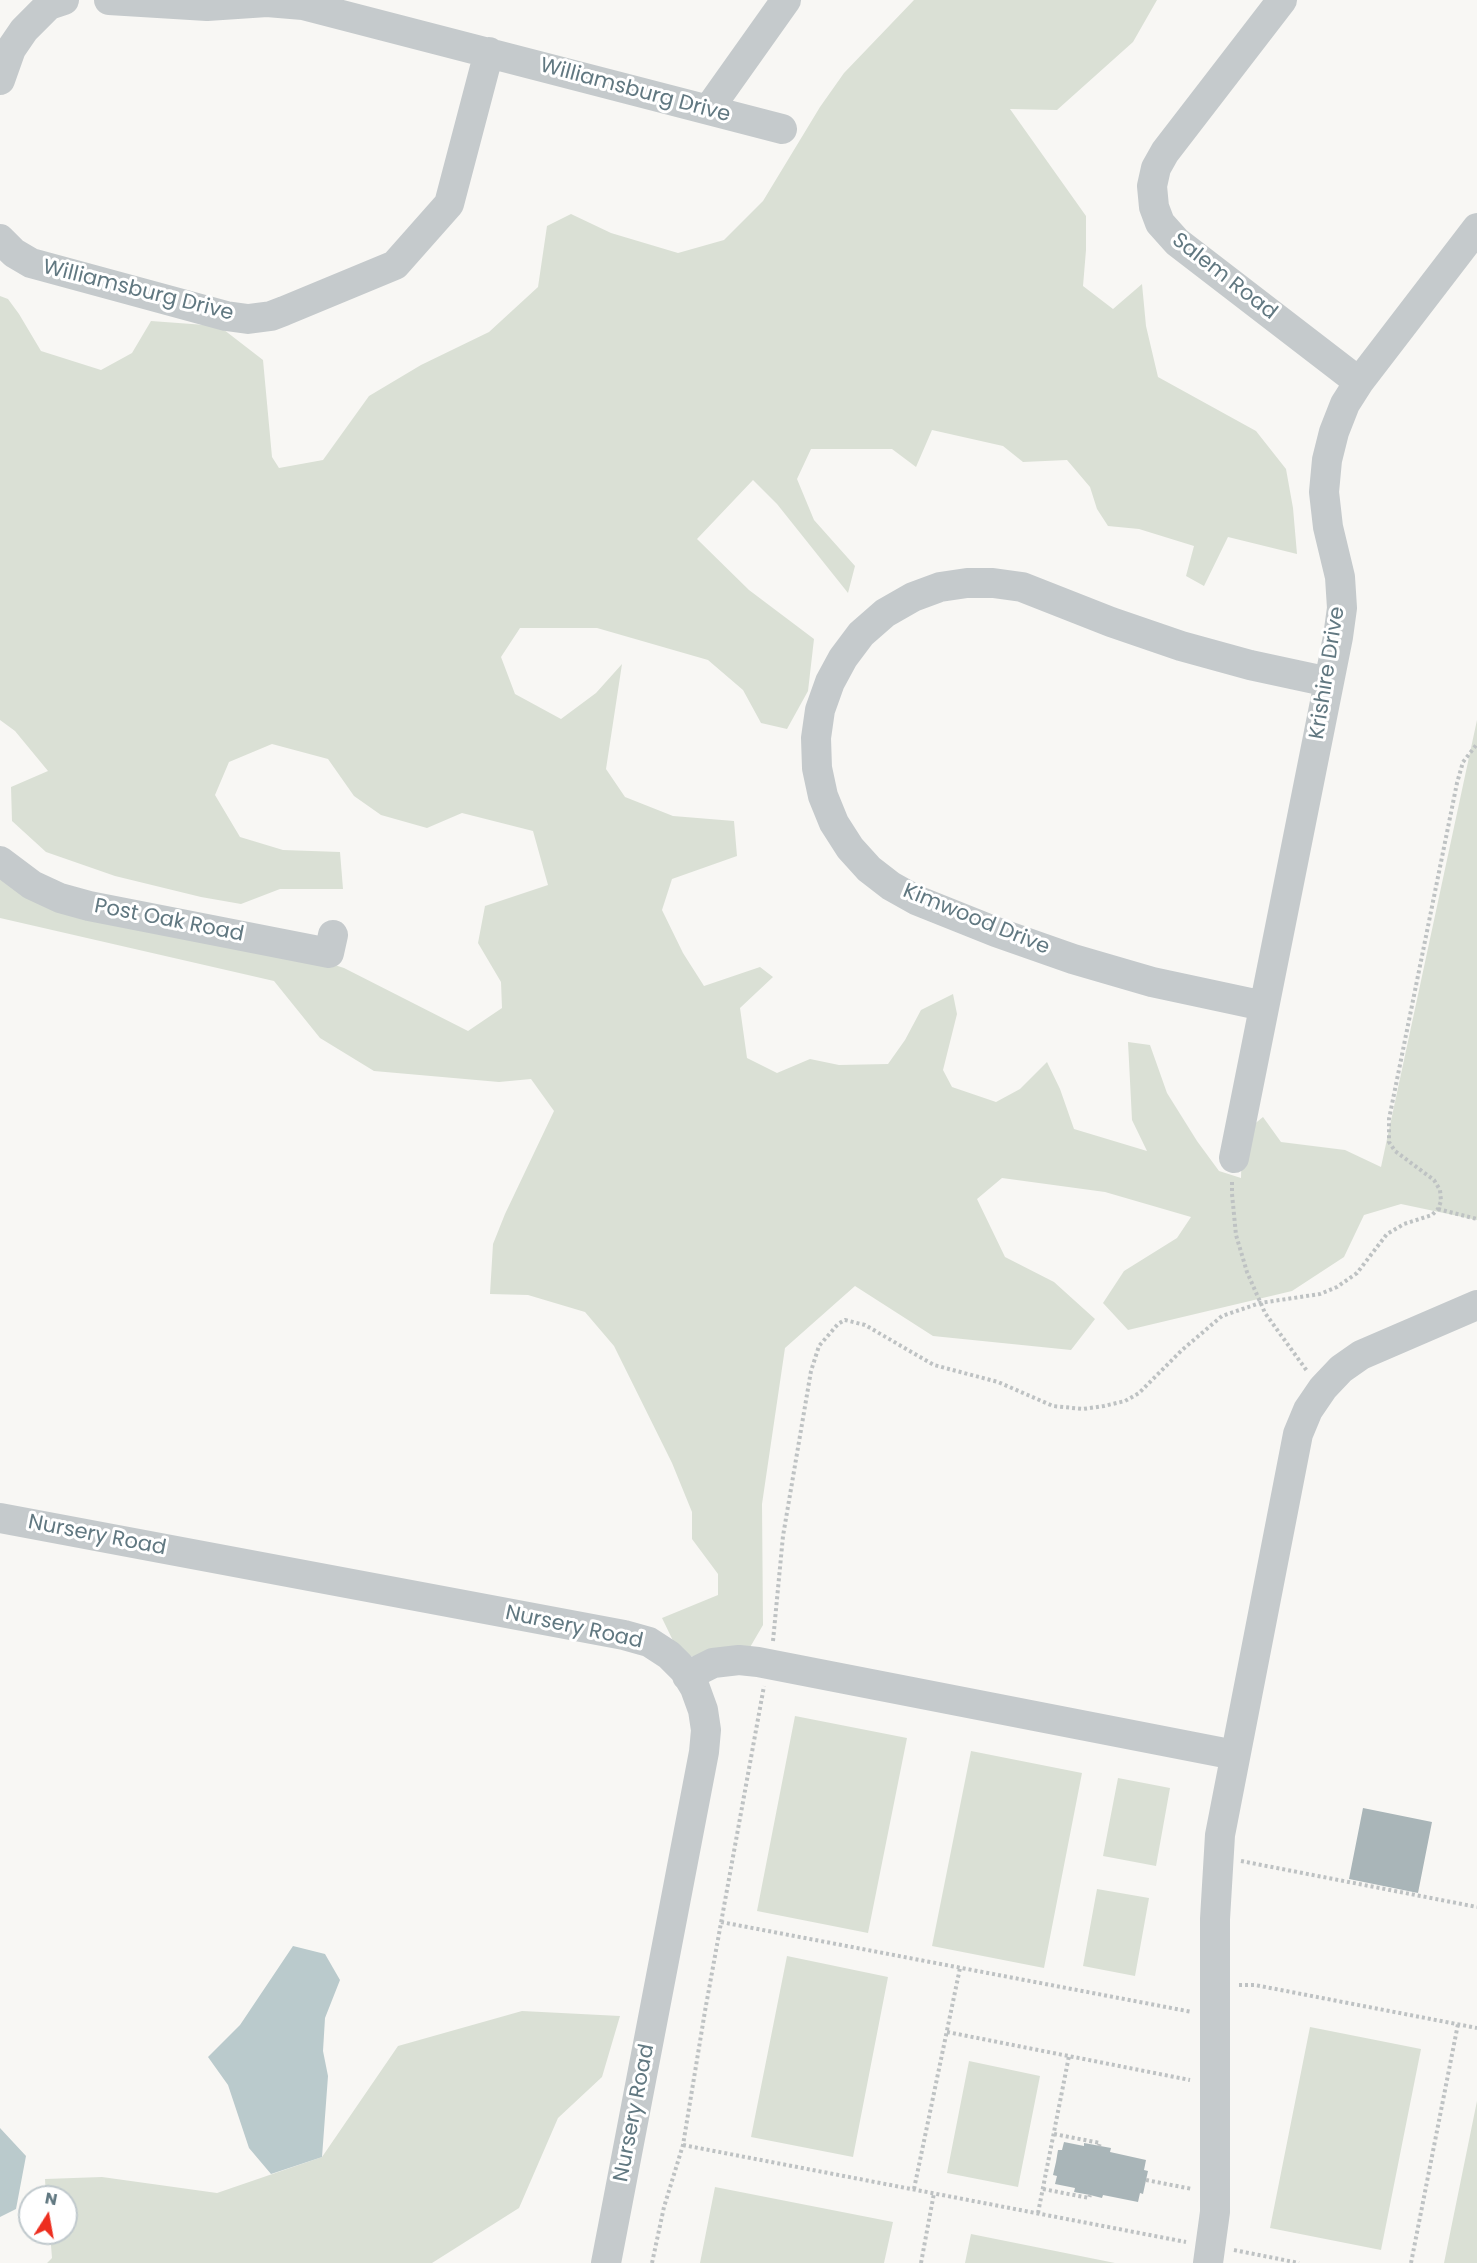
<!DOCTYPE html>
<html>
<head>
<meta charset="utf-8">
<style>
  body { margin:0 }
  #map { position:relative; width:1477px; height:2263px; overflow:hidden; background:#f8f7f4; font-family:Poppins,sans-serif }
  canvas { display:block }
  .north { position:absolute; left:18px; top:2185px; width:60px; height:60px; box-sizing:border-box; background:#fff; border:2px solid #c0c9cd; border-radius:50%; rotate:11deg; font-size:16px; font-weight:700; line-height:24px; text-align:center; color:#617881 }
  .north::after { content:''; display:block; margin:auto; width:21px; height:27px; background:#ed2e1f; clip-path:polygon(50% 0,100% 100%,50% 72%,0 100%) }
</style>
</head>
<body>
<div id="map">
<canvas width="1477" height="2263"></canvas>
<div class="north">N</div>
</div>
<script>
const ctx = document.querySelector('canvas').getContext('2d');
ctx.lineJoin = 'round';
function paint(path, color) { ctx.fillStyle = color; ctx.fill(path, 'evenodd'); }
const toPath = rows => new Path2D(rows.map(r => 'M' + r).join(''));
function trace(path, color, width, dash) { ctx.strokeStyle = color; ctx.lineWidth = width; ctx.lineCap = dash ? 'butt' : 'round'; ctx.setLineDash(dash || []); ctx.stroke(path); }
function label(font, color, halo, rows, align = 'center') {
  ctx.font = font + ' Poppins,sans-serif'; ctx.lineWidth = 6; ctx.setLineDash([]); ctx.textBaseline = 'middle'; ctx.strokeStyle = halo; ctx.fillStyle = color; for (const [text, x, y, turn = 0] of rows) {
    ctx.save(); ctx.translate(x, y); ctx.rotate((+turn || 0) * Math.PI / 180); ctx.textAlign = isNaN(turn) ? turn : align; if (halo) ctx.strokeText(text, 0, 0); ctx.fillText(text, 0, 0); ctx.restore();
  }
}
const green = toPath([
  [914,0,1157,0,1133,42,1057,110,1010,109,1086,216,1086,250,1083,286,1113,309,1142,284,1146,326,1158,377,1256,431,1286,469,1293,508,1297,554,1228,537,1204,586,1186,576,1194,546,1139,529,1108,526,1097,509,1090,487,1067,460,1023,462,1003,446,932,430,916,467,892,449,811,449,797,479,814,520,855,566,848,593,777,504,753,480,697,539,749,590,814,639,808,691,787,729,761,723,743,690,708,660,597,628,520,628,501,657,515,694,561,719,596,693,622,664,606,769,625,797,673,816,734,821,737,856,672,879,662,910,683,953,704,986,760,967,773,977,740,1008,747,1058,777,1073,810,1059,839,1065,888,1064,905,1040,921,1010,953,994,957,1014,943,1070,952,1087,996,1102,1020,1089,1047,1062,1060,1089,1074,1129,1147,1151,1132,1120,1128,1042,1150,1045,1167,1093,1197,1141,1219,1171,1241,1178,1242,1134,1263,1117,1281,1142,1345,1150,1381,1167,1477,720,1477,1220,1401,1204,1364,1215,1344,1257,1292,1291,1128,1330,1103,1303,1124,1271,1177,1238,1191,1217,1105,1192,1002,1178,977,1199,1005,1257,1054,1282,1095,1319,1071,1350,933,1336,855,1286,785,1348,762,1504,763,1625,735,1673,678,1651,662,1618,718,1595,718,1574,692,1539,692,1512,672,1463,614,1346,585,1312,528,1295,490,1294,493,1244,505,1214,554,1111,531,1079,499,1082,374,1071,320,1038,274,981,0,918,0,873,282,948,344,968,468,1031,502,1008,501,982,478,943,485,906,548,885,533,831,462,813,427,828,381,815,354,796,328,759,272,744,229,762,215,795,240,837,283,850,340,852,343,889,280,889,241,904,201,897,115,876,46,852,12,821,11,787,48,771,15,731,0,720,0,296,8,299,19,314,41,351,101,370,132,353,151,321,219,326,263,360,272,457,279,468,323,460,369,396,421,365,489,332,538,287,547,226,571,214,611,233,678,253,724,240,763,201,820,107,844,73],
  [795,1716,907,1738,868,1933,757,1911],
  [971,1751,1082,1773,1044,1968,932,1946],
  [1118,1778,1170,1788,1156,1866,1103,1856],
  [1097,1889,1149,1898,1135,1976,1083,1966],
  [787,1956,888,1977,853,2157,751,2137],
  [522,2011,620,2016,602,2077,558,2118,519,2208,432,2263,47,2263,52,2258,50,2233,66,2233,66,2197,46,2197,45,2179,102,2177,217,2193,322,2157,398,2046],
  [1310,2027,1421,2049,1381,2250,1270,2228],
  [969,2061,1040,2076,1018,2187,947,2173],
  [1477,2101,1477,2263,1444,2263],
  [715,2187,893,2222,884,2263,700,2263],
  [971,2234,1115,2263,965,2263]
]);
const water = toPath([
  [293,1946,325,1954,340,1980,325,2018,323,2051,328,2076,322,2157,271,2174,249,2148,228,2085,208,2057,240,2025],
  [0,2128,26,2156,16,2209,0,2217]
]);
const building = toPath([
  [1363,1808,1432,1822,1418,1893,1349,1879],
  [1064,2142,1084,2146,1084,2143,1111,2148,1110,2152,1146,2160,1144,2170,1148,2171,1143,2194,1140,2193,1138,2202,1103,2195,1102,2198,1090,2195,1074,2192,1075,2188,1055,2184,1057,2176,1053,2175,1056,2162,1058,2150,1062,2150]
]);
const path = toPath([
  [1232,1182,1232,1194,1236,1235,1247,1272,1265,1313,1307,1371],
  [1438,1209,1477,1219],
  [773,1641,783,1536,811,1371,819,1346,838,1324,845,1320,865,1325,934,1365,998,1382,1053,1406,1083,1409,1104,1406,1125,1401,1139,1393,1182,1350,1222,1316,1260,1303,1320,1294,1337,1287,1357,1273,1387,1234,1404,1224,1432,1215,1438,1209,1441,1201,1440,1190,1434,1180,1395,1151,1389,1142,1389,1119,1457,783,1463,762,1477,744],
  [1241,1861,1477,1907],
  [721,1922,1192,2012],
  [1239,1985,1255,1985,1477,2028],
  [947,2032,1190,2080],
  [1054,2134,1100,2143,1099,2146],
  [683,2145,1186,2242],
  [1146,2180,1192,2189],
  [914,2189,960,1968],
  [1043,2189,1089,2198,1090,2195],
  [1038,2213,1069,2056],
  [1234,2250,1299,2263],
  [652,2263,664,2207,683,2145,705,2011,764,1686],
  [921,2263,934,2193],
  [1411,2263,1458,2024]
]);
const minor = toPath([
  [109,0,207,6,267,2,303,5,782,129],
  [1282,0,1165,152,1156,168,1152,186,1154,207,1160,223,1177,242,1359,382],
  [0,80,11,49,24,30,49,5,64,0],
  [708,110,786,0],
  [0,239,14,253,31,263,226,316,248,319,271,316,284,311,395,265,449,204,489,52],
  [0,861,32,885,60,898,89,906,329,953,333,935],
  [1264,1006,1152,982,1073,959,996,932,916,900,891,886,869,869,850,848,834,823,823,796,817,768,816,738,820,710,830,682,843,658,861,634,885,613,913,597,940,587,967,583,993,583,1022,587,1111,622,1181,646,1250,665,1329,682],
  [1234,1158,1338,637,1342,608,1340,577,1328,527,1324,492,1327,460,1334,432,1345,404,1359,382,1477,228],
  [0,1518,624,1635,649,1642,669,1655,684,1670,695,1688,703,1710,706,1730,704,1752,606,2263],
  [687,1676,713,1663,739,1660,758,1662,1235,1755],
  [1208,2263,1215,2212,1215,1919,1220,1835,1298,1434,1308,1410,1323,1388,1341,1369,1361,1355,1477,1305]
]);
const streetNames = [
  ["Williamsburg Drive",635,91,15],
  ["Salem Road",1224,277,38],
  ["Williamsburg Drive",138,291,14],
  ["Krishire Drive",1328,673,-81],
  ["Kimwood Drive",976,920,22],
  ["Post Oak Road",169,921,11],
  ["Nursery Road",97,1536,11],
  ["Nursery Road",574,1628,12],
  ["Nursery Road",635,2113,-79]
];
paint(green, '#dae0d5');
paint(water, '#bacacc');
paint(building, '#a9b5b8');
trace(path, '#bec2c3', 4, [3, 3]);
trace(minor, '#c5cacc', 30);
label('21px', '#617881', '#fff', streetNames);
</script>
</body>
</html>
